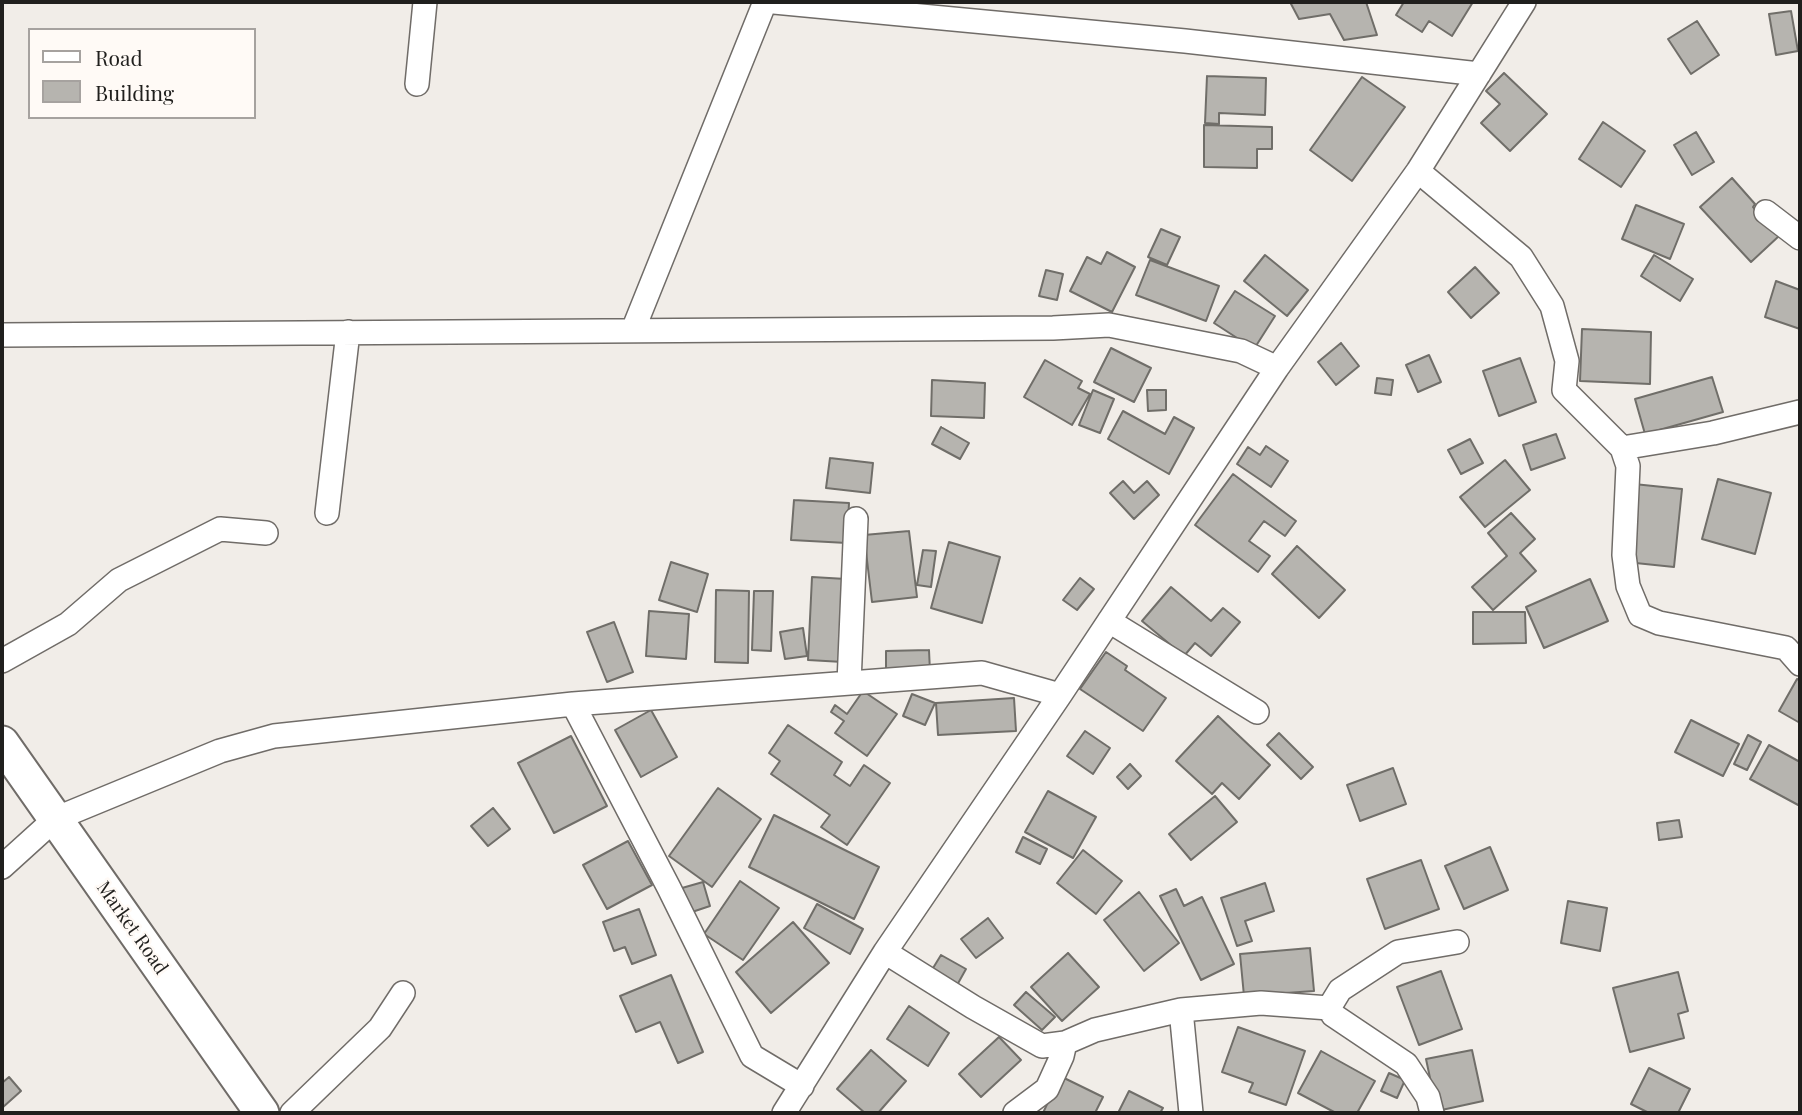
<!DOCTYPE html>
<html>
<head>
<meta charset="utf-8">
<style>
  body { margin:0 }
  #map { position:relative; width:1802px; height:1115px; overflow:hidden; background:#f1ede8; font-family:"Playfair Display",serif }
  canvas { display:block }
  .frame { position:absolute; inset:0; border:4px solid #201f1d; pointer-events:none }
  .legend { position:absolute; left:28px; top:28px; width:228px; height:91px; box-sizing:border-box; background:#fffaf6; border:2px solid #a6a29f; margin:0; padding:9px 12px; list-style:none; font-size:21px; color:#201f1d }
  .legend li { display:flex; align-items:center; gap:14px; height:35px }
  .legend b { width:35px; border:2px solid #a6a29f }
</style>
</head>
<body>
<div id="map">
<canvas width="1802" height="1115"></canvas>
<div class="frame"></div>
<ul class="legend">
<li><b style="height:9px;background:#fff"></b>Road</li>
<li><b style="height:19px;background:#b6b4af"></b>Building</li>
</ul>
</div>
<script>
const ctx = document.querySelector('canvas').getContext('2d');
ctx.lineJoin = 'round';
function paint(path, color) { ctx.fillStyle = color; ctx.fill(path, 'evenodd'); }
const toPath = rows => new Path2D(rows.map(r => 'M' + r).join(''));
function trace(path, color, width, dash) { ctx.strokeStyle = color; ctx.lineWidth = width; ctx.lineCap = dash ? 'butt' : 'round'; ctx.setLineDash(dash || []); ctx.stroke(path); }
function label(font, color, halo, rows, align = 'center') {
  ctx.font = font + ' "Playfair Display",serif'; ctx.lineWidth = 5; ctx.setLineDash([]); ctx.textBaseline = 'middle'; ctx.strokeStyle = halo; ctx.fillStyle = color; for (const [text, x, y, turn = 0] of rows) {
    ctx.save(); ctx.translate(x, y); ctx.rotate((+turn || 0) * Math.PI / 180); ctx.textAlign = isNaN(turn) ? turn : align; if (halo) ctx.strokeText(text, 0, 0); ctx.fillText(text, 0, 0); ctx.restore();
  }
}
const building = toPath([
  [1290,2,1366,2,1377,35,1344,40,1330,14,1299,19,1290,2],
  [1404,2,1473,2,1452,36,1429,21,1422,32,1396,15,1404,2],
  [1791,11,1798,51,1776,55,1769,14,1791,11],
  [1697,21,1719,55,1691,74,1668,39,1697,21],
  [1504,73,1547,114,1510,151,1481,123,1500,104,1486,91,1504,73],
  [1207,76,1266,78,1265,115,1219,113,1219,124,1205,123,1207,76],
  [1362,77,1405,107,1352,181,1310,150,1362,77],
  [1603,122,1645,151,1621,187,1579,159,1603,122],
  [1204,125,1272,127,1272,149,1257,149,1257,168,1204,167,1204,125],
  [1696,132,1714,162,1692,175,1674,145,1696,132],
  [1732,178,1755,204,1753,207,1779,236,1751,262,1700,207,1732,178],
  [1636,205,1684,224,1670,259,1622,239,1636,205],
  [1161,229,1180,237,1167,265,1148,257,1161,229],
  [1107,252,1135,267,1112,312,1070,291,1087,257,1101,264,1107,252],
  [1265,255,1308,290,1287,316,1244,281,1265,255],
  [1654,255,1693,279,1680,301,1641,276,1654,255],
  [1150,260,1219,286,1206,321,1136,295,1150,260],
  [1475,267,1499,293,1471,318,1448,292,1475,267],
  [1046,270,1063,274,1057,300,1039,296,1046,270],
  [1776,281,1800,290,1800,329,1765,317,1776,281],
  [1235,291,1275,316,1254,349,1214,323,1235,291],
  [1582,329,1651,332,1650,384,1580,381,1582,329],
  [1341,343,1359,366,1336,385,1318,362,1341,343],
  [1111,348,1151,368,1134,402,1094,382,1111,348],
  [1429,355,1441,382,1418,392,1406,365,1429,355],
  [1520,358,1536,402,1499,416,1483,371,1520,358],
  [1045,360,1082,381,1078,388,1090,394,1072,425,1024,397,1045,360],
  [1712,377,1723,412,1645,434,1635,399,1712,377],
  [1377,378,1393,380,1391,395,1375,393,1377,378],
  [932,380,985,383,984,418,931,416,932,380],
  [1093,390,1114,399,1100,433,1079,425,1093,390],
  [1147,390,1166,390,1166,410,1148,411,1147,390],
  [1123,411,1165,434,1174,417,1194,428,1169,474,1108,439,1123,411],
  [941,427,969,443,960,459,932,444,941,427],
  [1556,434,1565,458,1531,470,1523,445,1556,434],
  [1470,439,1483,463,1461,474,1448,450,1470,439],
  [1266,446,1288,461,1271,487,1237,464,1248,447,1260,455,1266,446],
  [830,458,873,463,870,493,826,488,830,458],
  [1505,460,1530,490,1485,527,1460,497,1505,460],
  [1233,474,1296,521,1285,536,1264,521,1249,541,1270,556,1258,572,1195,525,1233,474],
  [1718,479,1771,493,1755,554,1702,539,1718,479],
  [1123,481,1134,493,1147,481,1159,495,1134,519,1110,493,1123,481],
  [1634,484,1682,489,1674,567,1626,562,1634,484],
  [794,500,849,503,847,543,791,540,794,500],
  [1511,513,1535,539,1520,553,1536,571,1493,610,1472,587,1507,556,1488,533,1511,513],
  [909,531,917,597,872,602,864,535,909,531],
  [949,542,1000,557,982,623,931,608,949,542],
  [1297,546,1345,590,1319,618,1272,574,1297,546],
  [923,550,936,551,931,587,917,585,923,550],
  [671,562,708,574,697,612,659,600,671,562],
  [812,577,846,579,843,662,808,660,812,577],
  [1080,578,1094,589,1077,610,1063,600,1080,578],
  [1590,579,1608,621,1544,648,1526,607,1590,579],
  [1171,587,1211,621,1223,608,1240,622,1211,656,1195,643,1184,656,1142,621,1171,587],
  [716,590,749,591,748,663,715,662,716,590],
  [754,591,773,591,771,651,752,650,754,591],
  [649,611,689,614,686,659,646,656,649,611],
  [1473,612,1525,612,1526,643,1473,644,1473,612],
  [614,622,633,672,607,682,587,632,614,622],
  [803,628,807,656,785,659,780,632,803,628],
  [929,650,930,672,886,673,886,651,929,650],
  [1106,652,1127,666,1125,670,1166,698,1143,731,1080,689,1106,652],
  [1797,679,1800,680,1800,723,1779,711,1797,679],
  [863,691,897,714,867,756,835,733,844,721,831,712,835,705,847,714,863,691],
  [912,694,935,703,925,725,903,716,912,694],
  [1014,698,1016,731,938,735,936,703,1014,698],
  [651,710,677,757,641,777,615,730,651,710],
  [1218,716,1270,765,1239,799,1222,783,1212,794,1176,761,1218,716],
  [1691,720,1739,744,1723,776,1675,752,1691,720],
  [788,725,842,762,834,775,850,786,864,765,890,783,847,845,821,827,830,815,771,774,780,761,769,753,788,725],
  [1085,731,1110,748,1093,774,1067,756,1085,731],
  [1279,733,1313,767,1301,779,1267,745,1279,733],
  [1748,735,1761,742,1747,770,1734,764,1748,735],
  [571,736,607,806,554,833,518,763,571,736],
  [1769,745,1800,762,1800,806,1750,779,1769,745],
  [1130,764,1141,776,1128,789,1117,777,1130,764],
  [1393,768,1406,804,1360,821,1347,785,1393,768],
  [718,788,761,819,712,887,669,856,718,788],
  [1048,791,1096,817,1073,858,1025,832,1048,791],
  [1215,796,1237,822,1191,860,1169,834,1215,796],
  [493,808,510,829,488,846,471,826,493,808],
  [774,815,879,867,854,919,749,867,774,815],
  [1679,820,1682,837,1659,840,1657,823,1679,820],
  [1023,837,1047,849,1040,864,1016,852,1023,837],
  [628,841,652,885,607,909,583,865,628,841],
  [1490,847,1508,890,1464,909,1445,866,1490,847],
  [1083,850,1122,881,1096,914,1057,883,1083,850],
  [1421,860,1439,909,1385,929,1367,879,1421,860],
  [740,881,779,908,743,960,704,934,740,881],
  [703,882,710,906,689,913,682,888,703,882],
  [1265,883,1274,911,1245,921,1252,941,1237,946,1221,898,1265,883],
  [1176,889,1184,906,1202,897,1234,964,1201,980,1160,896,1176,889],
  [1139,892,1179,943,1144,971,1104,920,1139,892],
  [1568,901,1607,908,1600,951,1561,943,1568,901],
  [817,904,863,929,850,954,804,928,817,904],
  [639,909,656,955,632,964,625,947,614,951,603,922,639,909],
  [988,918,1003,938,976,958,961,939,988,918],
  [793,922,829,963,771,1013,736,972,793,922],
  [1310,948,1314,991,1244,996,1240,954,1310,948],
  [1068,953,1099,987,1062,1021,1031,987,1068,953],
  [941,955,966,969,956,987,930,973,941,955],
  [1441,971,1462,1029,1419,1045,1397,987,1441,971],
  [1678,972,1688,1011,1678,1014,1684,1038,1630,1052,1613,988,1678,972],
  [671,975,703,1052,678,1063,660,1022,636,1032,620,996,671,975],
  [1026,992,1055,1017,1042,1030,1014,1005,1026,992],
  [909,1006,949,1033,928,1066,887,1039,909,1006],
  [1238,1027,1305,1051,1286,1105,1249,1092,1253,1083,1222,1072,1238,1027],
  [999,1037,1021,1060,981,1097,959,1074,999,1037],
  [871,1050,906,1081,878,1113,865,1113,837,1089,871,1050],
  [1472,1050,1483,1101,1437,1111,1426,1059,1472,1050],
  [1321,1051,1375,1081,1357,1113,1336,1113,1298,1093,1321,1051],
  [1649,1068,1690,1089,1678,1113,1649,1113,1631,1104,1649,1068],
  [1389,1073,1405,1080,1397,1098,1381,1091,1389,1073],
  [1060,1076,1103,1097,1095,1113,1043,1113,1060,1076],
  [9,1077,21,1091,2,1108,2,1083,9,1077],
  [1129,1091,1163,1108,1160,1113,1118,1113,1129,1091]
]);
const street = toPath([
  [774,2,1185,41,1479,74],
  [417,84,425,2],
  [1418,171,1521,257,1552,306,1567,361,1564,390,1622,448,1628,466,1624,555,1628,586,1640,615,1659,623,1786,648,1800,664],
  [1766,212,1800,238],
  [633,330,765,2],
  [2,335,1053,328,1109,325,1241,351,1277,368],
  [1622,448,1713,433,1800,412],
  [327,513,348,332],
  [1109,621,1257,712],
  [2,661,68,624,119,580,220,529,266,533],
  [849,683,856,519],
  [573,704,669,888,752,1056,802,1086],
  [2,867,55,819,220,751,274,736,573,704,982,673,1060,695],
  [885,952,973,1007,1042,1046,1065,1043,1095,1030,1181,1010,1191,1113],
  [1329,1008,1340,990,1398,952,1457,942],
  [1181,1010,1261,1003,1329,1008,1333,1015,1406,1064,1428,1097,1432,1113],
  [292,1113,380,1028,403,993],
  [784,1113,885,952,1060,695,1277,368,1418,171,1524,2],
  [1015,1113,1047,1089,1062,1056,1065,1043]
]);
const secondary = toPath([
  [2,743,262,1113]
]);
const streetNames = [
  ["Market Road",132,928,55]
];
paint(building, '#b6b4af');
trace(building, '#706e69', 2);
trace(street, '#706c68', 26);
trace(secondary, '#706c68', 37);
trace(street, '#fff', 23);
trace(secondary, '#fff', 33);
label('19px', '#201f1d', '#fffaf6', streetNames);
</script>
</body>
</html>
